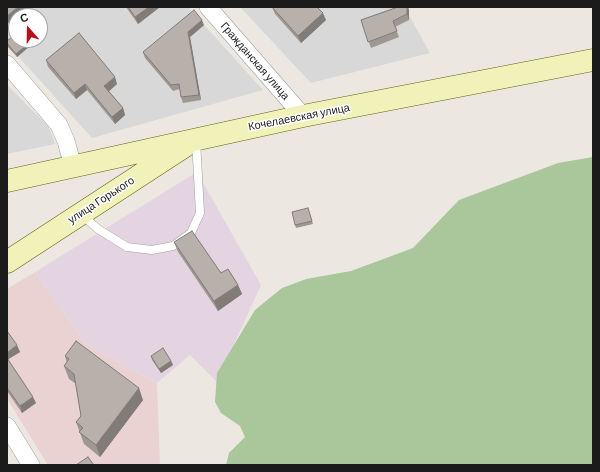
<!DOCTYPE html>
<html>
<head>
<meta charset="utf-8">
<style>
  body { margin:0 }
  #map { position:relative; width:600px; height:472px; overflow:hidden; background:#ece8e1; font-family:Barlow,sans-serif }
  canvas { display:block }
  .frame { position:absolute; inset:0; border:8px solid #1b1b1b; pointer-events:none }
  .north { position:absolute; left:8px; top:8px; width:40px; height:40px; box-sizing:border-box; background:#fff; border:1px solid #a4a4a4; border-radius:50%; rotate:340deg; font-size:11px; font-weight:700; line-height:16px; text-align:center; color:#1b1b1b }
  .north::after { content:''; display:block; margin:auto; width:14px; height:18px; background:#b31318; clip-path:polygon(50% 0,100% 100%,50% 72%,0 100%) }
</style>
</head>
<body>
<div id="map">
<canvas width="600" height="472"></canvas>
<div class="frame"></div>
<div class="north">С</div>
</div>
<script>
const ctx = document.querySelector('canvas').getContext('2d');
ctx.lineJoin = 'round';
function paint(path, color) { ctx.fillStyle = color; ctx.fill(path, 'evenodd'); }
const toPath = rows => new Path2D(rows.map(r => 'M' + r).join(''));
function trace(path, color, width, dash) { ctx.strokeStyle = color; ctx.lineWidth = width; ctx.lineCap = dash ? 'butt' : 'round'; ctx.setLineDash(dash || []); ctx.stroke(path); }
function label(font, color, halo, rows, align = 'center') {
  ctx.font = font + ' Barlow,sans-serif'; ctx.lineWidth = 3; ctx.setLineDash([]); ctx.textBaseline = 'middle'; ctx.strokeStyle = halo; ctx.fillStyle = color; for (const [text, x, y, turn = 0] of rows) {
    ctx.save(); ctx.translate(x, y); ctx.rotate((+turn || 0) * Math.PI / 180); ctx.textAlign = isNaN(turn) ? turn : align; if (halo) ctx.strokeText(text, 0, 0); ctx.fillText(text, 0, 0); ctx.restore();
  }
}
const residential = toPath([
  [7,7,188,7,263,90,92,138,7,44],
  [16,16,40,16,40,40,16,40],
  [240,7,406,7,405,8,430,53,311,83],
  [7,85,49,127,55,144,7,154]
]);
const commercial = toPath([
  [35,272,86,344,157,383,160,463,158,465,48,465,7,399,7,289]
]);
const industrial = toPath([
  [197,172,261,285,217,382,190,355,157,383,86,344,35,272]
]);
const forest = toPath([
  [593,157,593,465,226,465,229,453,245,437,240,426,221,413,215,402,217,373,255,310,282,288,306,279,351,271,413,248,459,200,558,163]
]);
const lane = toPath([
  [81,214,98,229,127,247,152,250,173,246,191,233,200,213,196,140]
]);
const street = toPath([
  [208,7,303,116],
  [7,64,59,125,66,141,73,166],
  [7,426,31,465]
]);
const secondary = toPath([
  [7,181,303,116,593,60],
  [7,262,185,146]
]);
const wall = toPath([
  [126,7,160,7,138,24],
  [272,7,326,20,301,43,275,14],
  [398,7,408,7,409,10,409,20,395,27,399,37,371,48,361,20],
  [204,25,190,37,201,100,183,103,181,97,180,89,173,91,145,58,143,52],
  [7,41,29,43,30,46,17,57,7,46],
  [46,60,117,84,109,91,123,108,125,115,115,124,87,90,76,99,48,67],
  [308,208,313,224,296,228,295,225],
  [174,242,238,285,242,294,218,311,178,252],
  [7,331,20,352,8,359,36,403,22,413,7,391],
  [65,356,143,400,100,457,84,444,76,422,81,416,76,384,69,379,64,366,67,363],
  [151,356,171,361,173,365,161,373,152,360]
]);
const shadedWall = toPath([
  [18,7,28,7,17,16,16,16,16,17,7,24,7,16],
  [149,7,160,7,138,24,135,17],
  [407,7,408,7,409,10,409,20,407,14],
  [323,13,326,20,301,43,298,36],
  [202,20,204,25,190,37,201,100,199,95,188,32],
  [29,43,30,46,17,57,16,54],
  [115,77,117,84,107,93,104,86],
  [85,84,87,90,76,99,74,93],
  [123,108,125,115,115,124,112,117],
  [238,285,242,294,218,311,214,301],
  [17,345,20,352,7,360,7,353],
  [171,361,173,365,161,373,159,369],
  [139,388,143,400,100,457,96,445],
  [33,397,36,403,22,413,20,406]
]);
const building = toPath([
  [7,7,18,7,7,16,7,7],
  [128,7,149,7,135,17,128,7],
  [272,7,317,7,323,13,298,36,272,7],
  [398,7,407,7,407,14,393,21,397,31,368,42,361,20,398,7],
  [194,10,202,20,188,32,199,95,181,97,179,84,171,85,143,52,194,10],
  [79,33,115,77,104,86,123,108,112,117,85,84,74,93,46,60,79,33],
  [16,34,16,40,26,40,29,43,16,54,7,43,7,41,16,34],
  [308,208,312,221,295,225,292,212,308,208],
  [192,231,221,273,228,269,238,285,214,301,174,242,192,231],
  [7,331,17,345,7,353,7,331],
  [76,341,139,388,96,445,79,432,83,428,76,422,81,416,74,374,64,366,69,359,65,356,76,341],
  [163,348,171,361,159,369,151,356,163,348],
  [7,358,33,397,20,406,7,388,7,358],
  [88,457,94,465,76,465,88,457]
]);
const streetNames = [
  ["Гражданская улица",255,61,49],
  ["Кочелаевская улица",299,117,-11],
  ["улица Горького",101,200,-33]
];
paint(residential, '#d9d8d8');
paint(commercial, '#ebd2d2');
paint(industrial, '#e4d4e2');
paint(forest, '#a9c79a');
trace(lane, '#9f9f9f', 9);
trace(street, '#9f9f9f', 18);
trace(secondary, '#5f650f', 23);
trace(lane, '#fff', 8);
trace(street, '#fff', 17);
trace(secondary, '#f1f2b9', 22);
paint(wall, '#9e9893');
paint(shadedWall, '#817c78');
paint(building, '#b8b1ab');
trace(building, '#817c78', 1);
label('11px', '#1b1b1b', '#fff', streetNames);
</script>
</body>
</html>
